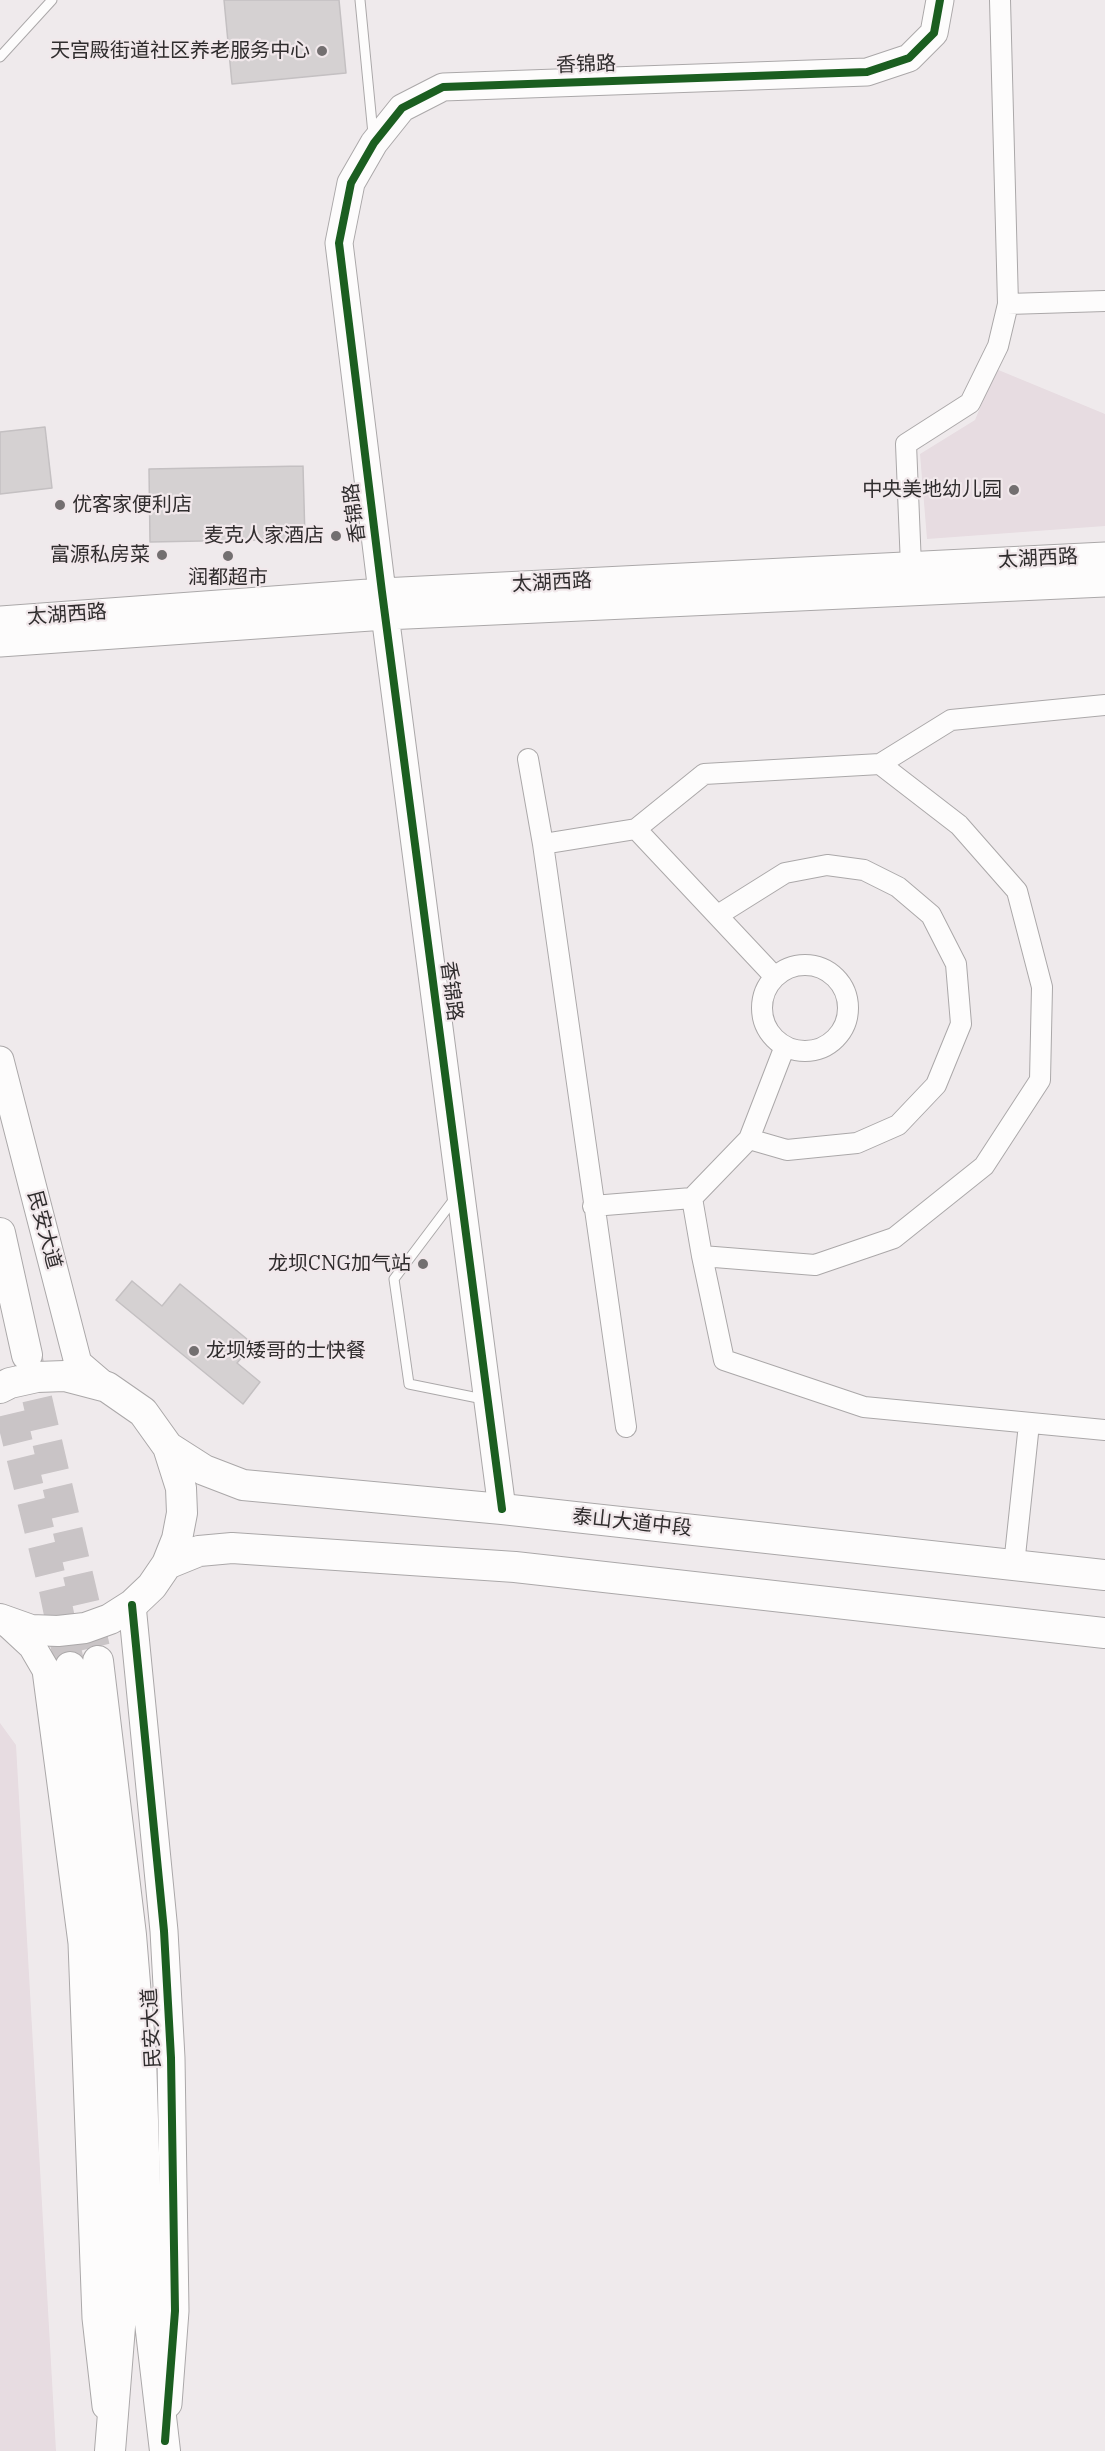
<!DOCTYPE html>
<html>
<head>
<meta charset="utf-8">
<style>
  body { margin:0 }
  canvas { display:block; background:#efeaec }
</style>
</head>
<body>
<canvas width="1105" height="2451"></canvas>
<script>
const ctx = document.querySelector('canvas').getContext('2d');
ctx.lineJoin = 'round';
function paint(path, color) { ctx.fillStyle = color; ctx.fill(path, 'evenodd'); }
const toPath = rows => new Path2D(rows.map(r => 'M' + r).join(''));
function trace(path, color, width, dash) { ctx.strokeStyle = color; ctx.lineWidth = width; ctx.lineCap = dash ? 'butt' : 'round'; ctx.setLineDash(dash || []); ctx.stroke(path); }
function label(font, color, halo, rows, align = 'center') {
  ctx.font = font + ' "IBM Plex Serif","Noto Sans SC",serif'; ctx.lineWidth = 4.5; ctx.setLineDash([]); ctx.textBaseline = 'middle'; ctx.strokeStyle = halo; ctx.fillStyle = color; for (const [text, x, y, turn = 0] of rows) {
    ctx.save(); ctx.translate(x, y); ctx.rotate((+turn || 0) * Math.PI / 180); ctx.textAlign = isNaN(turn) ? turn : align; if (halo) ctx.strokeText(text, 0, 0); ctx.fillText(text, 0, 0); ctx.restore();
  }
}
const built = toPath([
  [996,369,1105,414,1105,526,927,539,920,454,975,420],
  [0,1723,16,1745,56,2451,0,2451]
]);
const building = toPath([
  [224,0,339,0,346,73,232,84,224,0],
  [45,427,52,488,0,494,0,432,45,427],
  [303,466,305,539,150,542,149,469,303,466],
  [132,1281,162,1306,180,1284,253,1344,237,1363,260,1382,243,1404,116,1300,132,1281]
]);
const primaryTunnel = toPath([
  [27,1355,98,1661],
  [0,1370,54,1590,70,1667]
]);
const lane = toPath([
  [360,0,373,134],
  [0,57,52,0],
  [455,1198,394,1279,409,1384,483,1399]
]);
const street = toPath([
  [1008,304,1105,301],
  [911,566,906,444,970,403,998,346,1008,304,1000,0],
  [528,759,543,844,626,1427],
  [636,829,775,977],
  [543,844,636,829,704,774,880,764,951,720,1105,705],
  [718,915,785,873,827,865,864,870,898,887,931,915,956,964,961,1024,936,1085,898,1125,857,1143,787,1150,749,1139],
  '762 1008a43 43 0 1 1 86 0a43 43 0 1 1-86 0Z',
  [785,1046,749,1139,692,1198,702,1256,724,1360,864,1407,1105,1430],
  [593,1206,692,1198],
  [702,1256,815,1265,894,1238,984,1166,1040,1080,1042,987,1017,891,959,825,880,764],
  [1014,1565,1029,1424]
]);
const secondary = toPath([
  [0,620,382,592,1105,556],
  [0,643,385,616,1105,583],
  [0,1060,78,1363,106,1387],
  [502,1509,382,592,339,243,351,183,374,143,402,108,443,87,867,72,909,58,934,33,940,0],
  [132,1605,164,1931,171,2058,175,2311,168,2404],
  [6,1622,32,1646,46,1670,82,1943,96,2318,106,2406]
]);
const primary = toPath([
  [0,1233,27,1355],
  [0,1388,10,1383,37,1377,65,1376,107,1387,143,1412,168,1447,181,1488,182,1513,177,1539,167,1564,152,1586,132,1605,110,1619,85,1628,58,1631,31,1630,0,1619],
  [168,1447,204,1470,243,1485,502,1509,1105,1575],
  [167,1564,199,1551,232,1548,515,1567,1105,1633],
  [98,1661,131,1935,141,2057,149,2314,165,2451],
  [70,1667,107,1935,114,2056,121,2314,110,2451]
]);
const cycleway = toPath([
  [502,1509,382,592,339,243,351,183,374,143,402,108,443,87,867,72,909,58,934,33,940,0],
  [132,1605,164,1931,171,2058,175,2311,165,2441]
]);
const markers = [
  [322,51,6,"#736f70"],
  [1014,490,6,"#736f70"],
  [60,505,6,"#736f70"],
  [336,536,6,"#736f70"],
  [162,555,6,"#736f70"],
  [228,556,6,"#736f70"],
  [423,1264,6,"#736f70"],
  [194,1351,6,"#736f70"]
];
const poiNames = [
  ["天宫殿街道社区养老服务中心",310,51],
  ["中央美地幼儿园",1002,490],
  ["优客家便利店",72,505,"left"],
  ["麦克人家酒店",324,536],
  ["富源私房菜",150,555],
  ["润都超市",228,578,"center"],
  ["龙坝CNG加气站",411,1264],
  ["龙坝矮哥的士快餐",206,1351,"left"]
];
const streetNames = [
  ["香锦路",586,65,-2],
  ["香锦路",355,513,-97],
  ["太湖西路",1038,559,-3],
  ["太湖西路",552,583,-3],
  ["太湖西路",67,615,-4],
  ["香锦路",451,991,83],
  ["民安大道",44,1230,75],
  ["泰山大道中段",632,1523,6],
  ["民安大道",152,2028,-93]
];
paint(built, '#e7dce1');
paint(building, '#d5d1d2');
trace(building, '#c4c0c2', 1.5);
trace(primaryTunnel, '#c9c4c6', 30, [30, 15]);
trace(lane, '#aba8a9', 11);
trace(street, '#aba8a9', 22);
trace(secondary, '#aba8a9', 29);
trace(primary, '#aba8a9', 32);
trace(lane, '#fdfcfc', 9);
trace(street, '#fdfcfc', 20);
trace(secondary, '#fdfcfc', 27);
trace(primary, '#fdfcfc', 30);
trace(cycleway, '#1b5e20', 8);
for (const [x, y, r, color] of markers) { const dot = new Path2D(); dot.arc(x, y, r, 0, 2 * Math.PI); ctx.fillStyle = color; ctx.fill(dot); trace(dot, '#f1e8eb', 2); }
label('20px', '#302d2e', '#f1e8eb', poiNames, 'right');
label('20px', '#302d2e', '#f1e8eb', streetNames);
</script>
</body>
</html>
